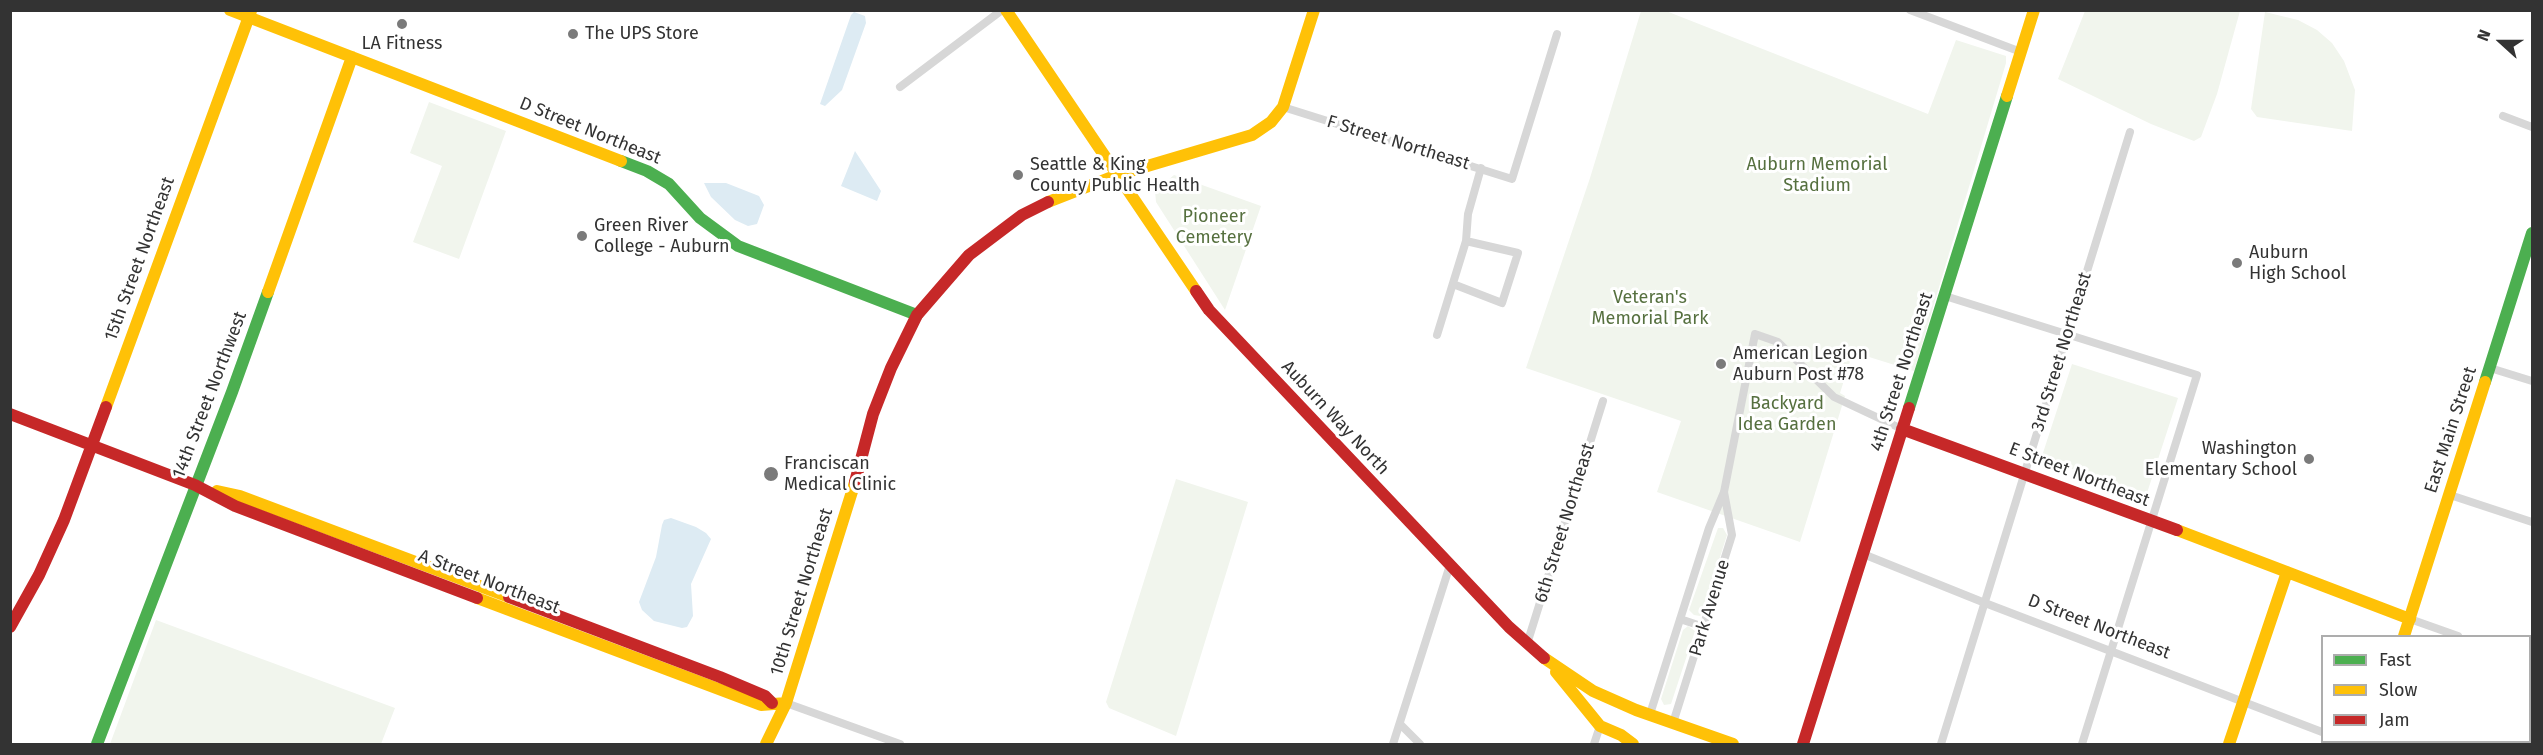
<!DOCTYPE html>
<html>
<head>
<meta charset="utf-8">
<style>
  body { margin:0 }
  #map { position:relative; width:2543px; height:755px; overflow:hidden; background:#fff; font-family:"Fira Sans",sans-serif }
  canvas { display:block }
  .frame { position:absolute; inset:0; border:12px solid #333; pointer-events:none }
  .legend { position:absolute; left:2321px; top:635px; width:210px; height:108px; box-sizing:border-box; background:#fff; border:2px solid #adadad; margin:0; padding:8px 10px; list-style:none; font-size:18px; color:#333 }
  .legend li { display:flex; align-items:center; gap:12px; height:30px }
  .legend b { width:30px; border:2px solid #adadad }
  .north { position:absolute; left:2471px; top:12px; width:60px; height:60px; -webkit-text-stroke:4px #fff; paint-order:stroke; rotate:291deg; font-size:16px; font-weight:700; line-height:24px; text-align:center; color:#333 }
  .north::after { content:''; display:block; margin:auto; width:21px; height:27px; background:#333; clip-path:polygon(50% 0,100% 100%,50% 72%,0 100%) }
</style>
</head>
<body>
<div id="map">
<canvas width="2543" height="755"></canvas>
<div class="frame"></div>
<ul class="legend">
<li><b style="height:8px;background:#4caf50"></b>Fast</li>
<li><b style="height:8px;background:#ffc107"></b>Slow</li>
<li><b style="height:8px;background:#c62828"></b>Jam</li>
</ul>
<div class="north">N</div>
</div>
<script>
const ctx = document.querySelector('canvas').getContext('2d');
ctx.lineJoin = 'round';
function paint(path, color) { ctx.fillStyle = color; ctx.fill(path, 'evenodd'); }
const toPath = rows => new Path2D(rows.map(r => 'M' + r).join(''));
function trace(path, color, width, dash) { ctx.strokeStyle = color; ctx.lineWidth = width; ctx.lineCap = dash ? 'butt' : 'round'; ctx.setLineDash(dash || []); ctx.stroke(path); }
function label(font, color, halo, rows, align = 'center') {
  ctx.font = font + ' "Fira Sans",sans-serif'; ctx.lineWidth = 6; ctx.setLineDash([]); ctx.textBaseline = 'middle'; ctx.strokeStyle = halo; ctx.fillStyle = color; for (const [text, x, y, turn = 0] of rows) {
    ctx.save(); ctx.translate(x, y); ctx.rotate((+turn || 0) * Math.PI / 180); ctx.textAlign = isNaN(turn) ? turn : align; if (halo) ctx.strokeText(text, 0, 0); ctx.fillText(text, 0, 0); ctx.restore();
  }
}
const green = toPath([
  [1641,11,1666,11,1928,114,1956,40,2006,56,2006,63,1914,371,1853,352,1840,393,1845,396,1800,542,1657,492,1681,421,1526,368,1590,178],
  [2085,11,2240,11,2217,94,2201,137,2194,141,2151,124,2058,79],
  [2265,12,2298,20,2317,30,2332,43,2344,61,2355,90,2352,131,2257,117,2251,109],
  [429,102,506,131,459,259,413,242,442,166,410,153],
  [1174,175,1261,206,1225,310,1156,202,1155,191],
  [2072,364,2178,398,2147,493,2041,459],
  [1176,479,1248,502,1176,736,1109,708,1106,702],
  [1718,528,1723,528,1727,535,1702,614,1700,616,1694,615,1689,610],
  [156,620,395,708,381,744,110,744],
  [1688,626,1695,631,1671,704,1664,705,1661,699,1683,630]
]);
const water = toPath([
  [854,12,865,16,866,23,842,90,825,106,820,104,851,15],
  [855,151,881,191,877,201,841,186],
  [704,183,726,183,759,196,764,205,757,224,748,226,735,220,711,197],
  [671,518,696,527,706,533,711,539,691,584,693,616,687,627,682,628,654,621,642,610,639,602,656,557,662,525,664,520]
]);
const street = toPath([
  [1910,10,2021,52],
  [900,87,1002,10],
  [1283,107,1512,179,1557,34],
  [2503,116,2532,127],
  [1453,284,1502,303,1518,253,1466,241],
  [1945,296,2197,375,2082,744],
  [1437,335,1466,241,1468,214,1481,168],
  [2490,368,2532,381],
  [2450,495,2532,522],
  [1863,554,1985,603,2322,732],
  [1680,619,1704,627],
  [2410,619,2458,636],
  [1527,644,1603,401],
  [2530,663,2532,664],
  [786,703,900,744],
  [1650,714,1709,528,1724,492,1755,334,1778,342,1834,397,1902,429],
  [1673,723,1732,535,1724,492],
  [1400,724,1420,744],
  [2345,742,2353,744],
  [1393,744,1450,565],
  [1594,744,1600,726],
  [1941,744,2130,132]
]);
const fast = toPath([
  [621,161,647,171,669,184,700,218,738,246,917,315],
  [2485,382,2532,233],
  [1909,408,2007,96],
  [97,744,232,392,268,292]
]);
const slow = toPath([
  [230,10,621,161],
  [1006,10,1196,291],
  [2007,96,2034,10],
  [1048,202,1117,175,1252,135,1271,122,1283,107,1314,10],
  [268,292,352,57],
  [106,407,251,11],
  [217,491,240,496,509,597],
  [2177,530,2410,619],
  [477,598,761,705,786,703],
  [2404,636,2485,382],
  [1544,658,1593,691,1636,710,1733,744],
  [1556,672,1600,726,1621,735,1633,744],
  [766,744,786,703,855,482],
  [2229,744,2287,572]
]);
const jam = toPath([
  [1196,291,1209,310,1509,627,1544,658],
  [10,414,195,485,235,506,477,598],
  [1902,429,2177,530],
  [855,482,873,414,891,368,917,315,969,255,1022,215,1048,202],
  [509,597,720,677,765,696,772,703],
  [10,627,39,575,64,520,106,407],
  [1803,744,1909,408],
  [2372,744,2373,742]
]);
const markers = [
  [402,24,6,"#7a7a7a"],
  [573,34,6,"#7a7a7a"],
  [1018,175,6,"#7a7a7a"],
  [582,236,6,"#7a7a7a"],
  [2237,263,6,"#7a7a7a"],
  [1721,364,6,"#7a7a7a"],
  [2309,459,6,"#7a7a7a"],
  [771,474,8,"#7a7a7a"]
];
const poiNames = [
  ["The UPS Store",585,34],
  ["LA Fitness",402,44,"center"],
  ["Seattle & King",1030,165],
  ["County Public Health",1030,186],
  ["Green River",594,226],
  ["College - Auburn",594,247],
  ["Auburn",2249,253],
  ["High School",2249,274],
  ["American Legion",1733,354],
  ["Auburn Post #78",1733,375],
  ["Washington",2297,449,"right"],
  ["Elementary School",2297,470,"right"],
  ["Franciscan",784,464],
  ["Medical Clinic",784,485]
];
const streetNames = [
  ["D Street Northeast",590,131,22],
  ["F Street Northeast",1398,143,17],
  ["15th Street Northeast",140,259,-70],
  ["3rd Street Northeast",2062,352,-73],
  ["4th Street Northeast",1902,372,-72],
  ["14th Street Northwest",210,395,-69],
  ["Auburn Way North",1335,418,47],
  ["East Main Street",2451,430,-72],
  ["E Street Northeast",2079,475,21],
  ["6th Street Northeast",1565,523,-73],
  ["A Street Northeast",489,582,21],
  ["10th Street Northeast",802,592,-73],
  ["Park Avenue",1710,608,-73],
  ["D Street Northeast",2099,627,21]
];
const parkNames = [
  ["Auburn Memorial",1817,165],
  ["Stadium",1817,186],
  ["Pioneer",1214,217],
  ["Cemetery",1214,238],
  ["Veteran's",1650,298],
  ["Memorial Park",1650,319],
  ["Backyard",1787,404],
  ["Idea Garden",1787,425]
];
paint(green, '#f1f5ed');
paint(water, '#ddebf3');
trace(street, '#d7d7d7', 8);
trace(fast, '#4caf50', 12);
trace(slow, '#ffc107', 12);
trace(jam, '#c62828', 12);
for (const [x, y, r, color] of markers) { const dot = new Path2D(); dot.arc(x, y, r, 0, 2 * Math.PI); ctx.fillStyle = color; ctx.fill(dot); trace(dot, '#fff', 2); }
label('18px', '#333', '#fff', poiNames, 'left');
label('18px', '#333', '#fff', streetNames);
label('18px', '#56703f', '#fff', parkNames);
</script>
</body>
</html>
